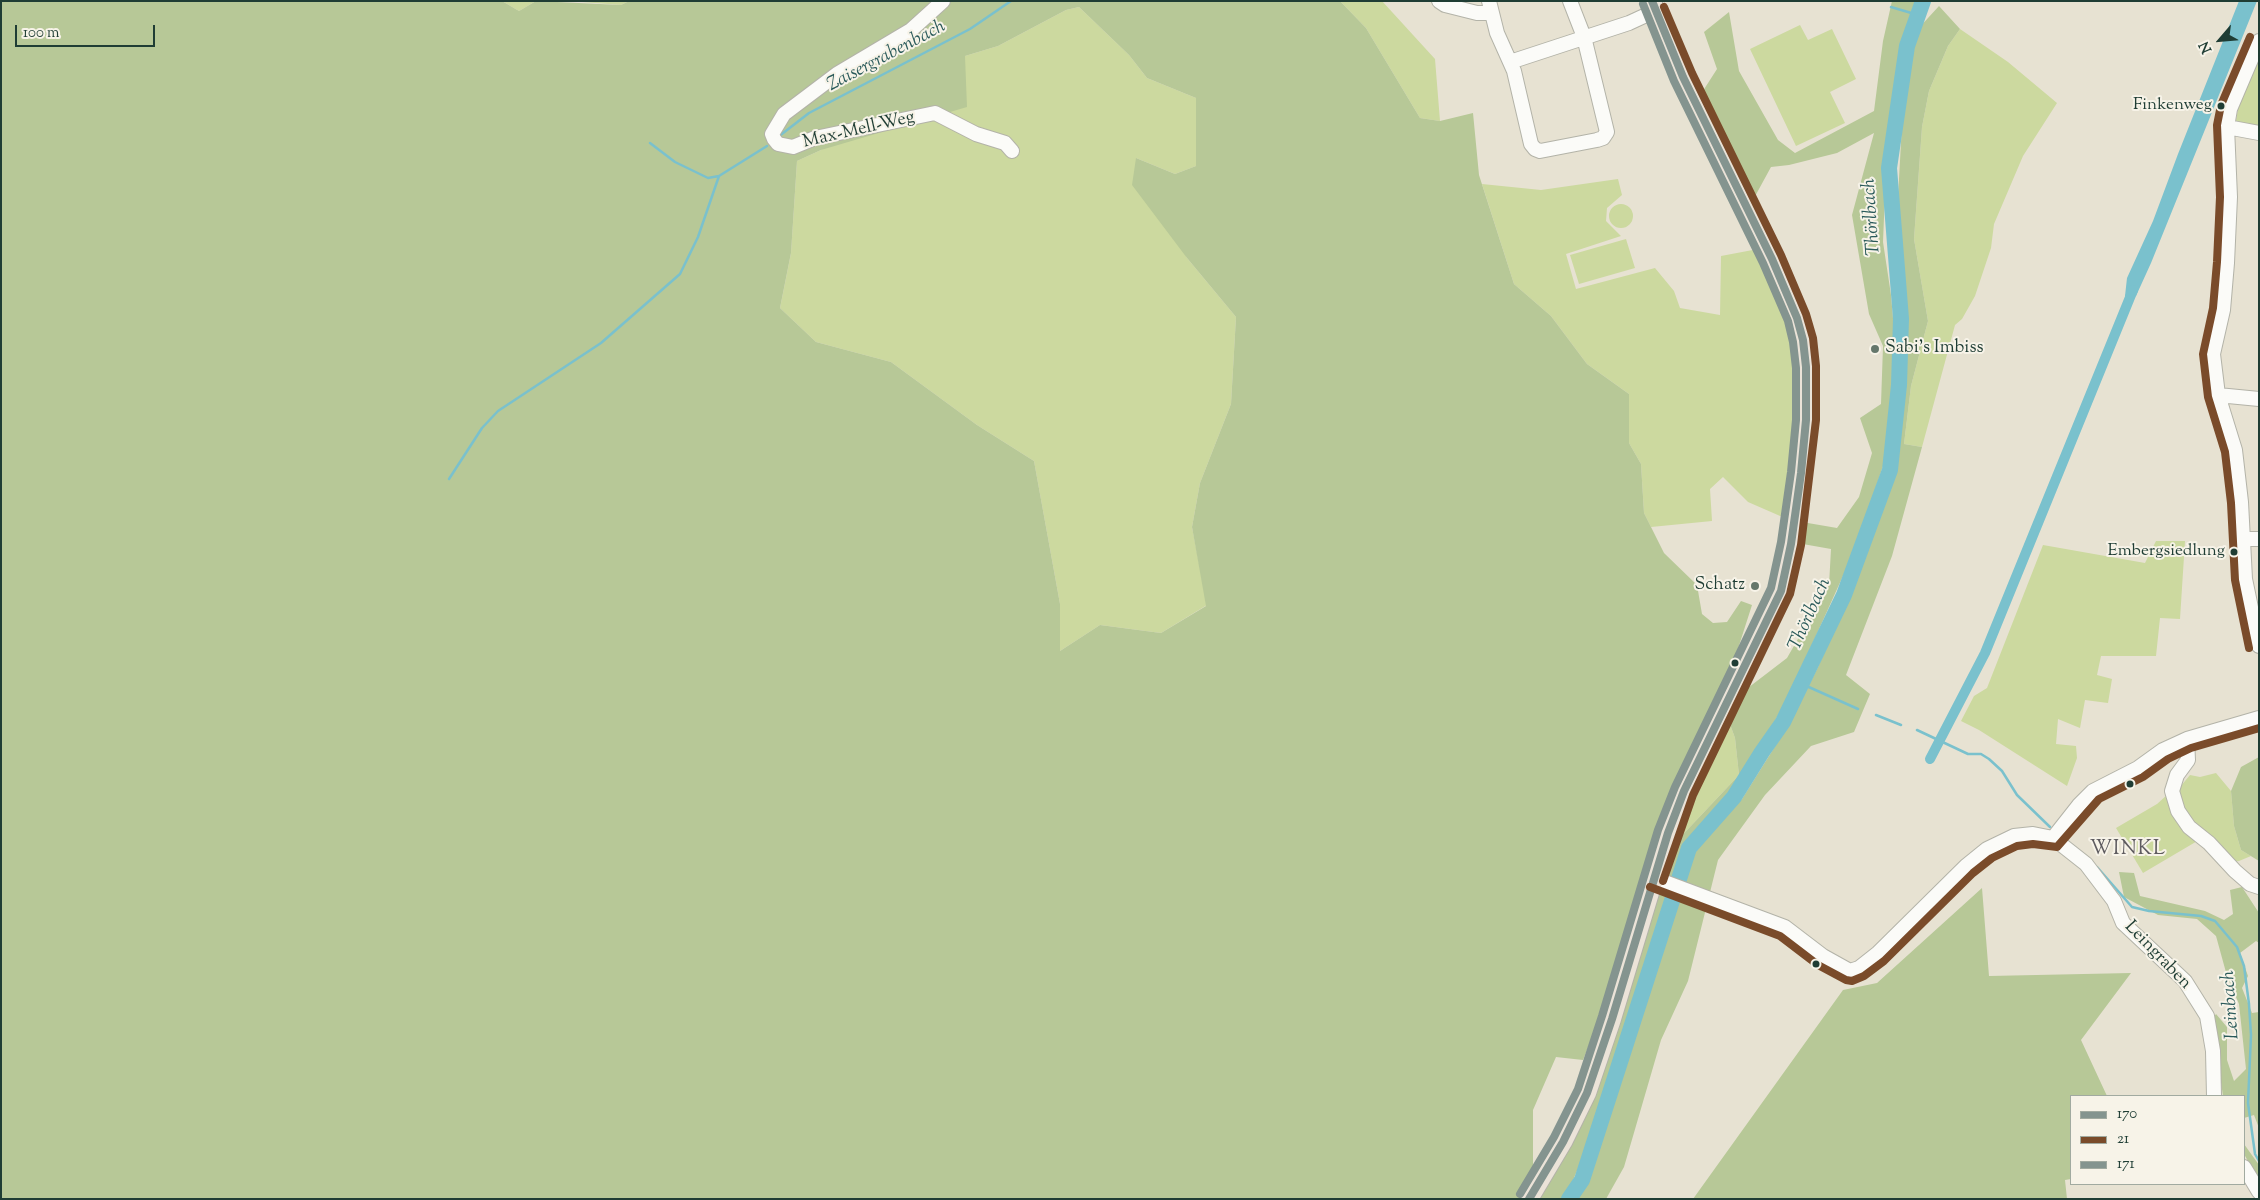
<!DOCTYPE html>
<html>
<head>
<meta charset="utf-8">
<style>
  body { margin:0 }
  #map { position:relative; width:2260px; height:1200px; overflow:hidden; background:#e7e2d2; font-family:"Sorts Mill Goudy",serif }
  canvas { display:block }
  .frame { position:absolute; inset:0; border:2px solid #1f3d34; pointer-events:none }
  .legend { position:absolute; left:2070px; top:1095px; width:175px; height:90px; box-sizing:border-box; background:#f7f3e8; border:1px solid #a1aaa0; margin:0; padding:6px 9px; list-style:none; font-size:15px; color:#1f3d34 }
  .legend li { display:flex; align-items:center; gap:10px; height:25px }
  .legend b { width:25px; border:1px solid #a1aaa0 }
  .north { position:absolute; left:2195px; top:15px; width:50px; height:50px; -webkit-text-stroke:4px #f7f3e8; paint-order:stroke; rotate:243deg; font-size:14px; font-weight:700; line-height:20px; text-align:center; color:#1f3d34 }
  .north::after { content:''; display:block; margin:auto; width:18px; height:22px; background:#1f3d34; clip-path:polygon(50% 0,100% 100%,50% 72%,0 100%) }
  .scale { position:absolute; left:15px; top:25px; width:140px; height:22px; box-sizing:border-box; border:2px solid #1f3d34; border-top:0; padding-left:6px; font-size:15px; line-height:18px; white-space:nowrap; color:#1f3d34; -webkit-text-stroke:4px #f7f3e8; paint-order:stroke }
</style>
</head>
<body>
<div id="map">
<canvas width="2260" height="1200"></canvas>
<div class="frame"></div>
<ul class="legend">
<li><b style="height:6px;background:#84948f"></b>170</li>
<li><b style="height:6px;background:#7a4b2a"></b>21</li>
<li><b style="height:6px;background:#84948f"></b>171</li>
</ul>
<div class="north">N</div>
<div class="scale">100 m</div>
</div>
<script>
const ctx = document.querySelector('canvas').getContext('2d');
ctx.lineJoin = 'round';
function paint(path, color) { ctx.fillStyle = color; ctx.fill(path, 'evenodd'); }
const toPath = rows => new Path2D(rows.map(r => 'M' + r).join(''));
function trace(path, color, width, dash) { ctx.strokeStyle = color; ctx.lineWidth = width; ctx.lineCap = dash ? 'butt' : 'round'; ctx.setLineDash(dash || []); ctx.stroke(path); }
function label(font, color, halo, rows, align = 'center') {
  ctx.font = font + ' "Sorts Mill Goudy",serif'; ctx.lineWidth = 4; ctx.setLineDash([]); ctx.textBaseline = 'middle'; ctx.strokeStyle = halo; ctx.fillStyle = color; for (const [text, x, y, turn = 0] of rows) {
    ctx.save(); ctx.translate(x, y); ctx.rotate((+turn || 0) * Math.PI / 180); ctx.textAlign = isNaN(turn) ? turn : align; if (halo) ctx.strokeText(text, 0, 0); ctx.fillText(text, 0, 0); ctx.restore();
  }
}
const green = toPath([
  [502,1,536,1,519,11],
  [569,1,629,1,621,5],
  [1340,1,1382,1,1435,59,1440,121,1420,118,1366,28],
  [1079,7,1129,55,1147,78,1196,98,1196,166,1175,174,1136,158,1187,258,1236,317,1231,404,1200,483,1192,527,1207,605,1161,633,1100,625,1060,651,1060,604,1034,461,977,425,891,362,816,342,780,308,791,253,797,161,821,150,965,56,998,46,1066,10],
  [1800,25,1808,40,1832,29,1856,79,1830,92,1845,123,1796,146,1750,49],
  [1960,29,2008,62,2057,103,2023,156,1994,224,1991,248,1975,296,1962,319,1955,325,1922,447,1904,444,1911,386,1928,321,1914,239,1922,127,1929,91,1948,46],
  [2259,58,2259,131,2235,126,2239,103],
  [1618,179,1622,195,1607,208,1606,221,1621,236,1566,254,1576,289,1655,268,1674,291,1680,308,1720,315,1721,256,1758,249,1776,288,1795,343,1798,383,1793,465,1787,519,1748,502,1723,477,1710,489,1712,521,1651,527,1644,513,1641,464,1629,443,1629,394,1587,364,1551,316,1514,284,1482,184,1541,190],
  '1609 216a12 12 0 1 1 24 0a12 12 0 1 1-24 0Z',
  [1626,239,1635,268,1579,284,1570,255],
  [2156,541,2185,541,2180,619,2160,618,2156,656,2101,656,2097,675,2112,679,2108,703,2085,700,2080,728,2058,719,2056,744,2076,746,2077,758,2067,786,1979,730,1961,721,1974,696,1987,688,2043,545,2145,563],
  [1727,716,1735,738,1739,775,1672,846,1684,803],
  [2216,773,2231,791,2234,826,2241,850,2251,856,2239,861,2232,862,2189,822,2175,793,2190,775,2200,777],
  [2167,795,2199,840,2143,873,2116,828,2157,804]
]);
const forest = toPath([
  [1,1,502,1,519,11,536,1,621,5,629,1,1340,1,1366,28,1420,118,1440,121,1473,113,1479,175,1514,284,1551,316,1587,364,1629,394,1629,443,1641,464,1644,513,1664,553,1697,585,1702,614,1713,623,1727,622,1741,601,1752,605,1726,686,1670,795,1651,850,1607,999,1583,1060,1556,1057,1533,1110,1533,1173,1518,1199,1,1199],
  [1079,7,1129,55,1147,78,1196,98,1196,166,1175,174,1136,158,1132,185,1187,258,1236,317,1231,404,1200,483,1192,527,1206,606,1161,633,1100,625,1060,651,1060,604,1034,461,977,425,891,362,816,342,780,308,791,253,797,161,821,150,967,107,965,56,998,46,1066,10],
  [1892,1,1915,1,1900,46,1887,143,1883,242,1891,295,1897,364,1887,454,1856,547,1788,698,1744,774,1686,847,1582,1159,1565,1199,1538,1199,1672,846,1739,775,1735,738,1727,716,1740,694,1787,658,1829,585,1831,549,1797,543,1802,522,1837,528,1859,497,1872,453,1860,418,1881,404,1883,346,1869,314,1852,215,1874,133,1837,153,1789,165,1771,167,1753,200,1701,94,1717,69,1704,32,1729,12,1739,71,1778,140,1795,153,1874,111,1883,41],
  [1939,6,1960,29,1948,46,1929,91,1922,127,1914,239,1928,321,1911,386,1904,444,1922,447,1892,556,1846,675,1870,694,1854,732,1811,746,1765,795,1718,860,1688,981,1661,1040,1624,1167,1606,1199,1576,1199,1598,1149,1695,849,1742,799,1789,724,1818,667,1867,553,1895,471,1908,330,1901,258,1898,197,1903,106,1917,30],
  [2259,757,2259,861,2241,850,2234,826,2231,791,2241,767],
  [2119,872,2134,873,2140,896,2205,911,2224,920,2233,914,2230,890,2242,887,2259,913,2259,943,2256,941,2240,953,2248,976,2242,988,2252,1013,2259,1012,2259,1128,2254,1115,2244,1118,2244,1096,2223,1096,2212,1020,2216,1014,2227,1027,2227,1060,2234,1081,2246,1069,2239,1004,2227,976,2216,936,2197,919,2158,915,2124,897],
  [1982,888,1989,976,2131,973,2081,1040,2107,1096,2071,1096,2071,1179,2065,1180,2067,1199,1693,1199,1843,990,1877,983],
  [2244,1144,2259,1165,2259,1181,2244,1154]
]);
const water = toPath([
  [2239,1,2257,1,2151,263,2136,296,2127,301,2125,296,2127,278,2153,221,2178,154]
]);
const stream = toPath([
  [1891,7,1918,15],
  [778,137,809,113,970,29,1011,1],
  [650,143,675,162,708,178,719,176,767,146],
  [449,479,482,428,498,411,601,343,680,274,698,237,719,176],
  [1802,684,1858,709],
  [1876,715,1901,725],
  [1917,730,1968,754,1981,754,1989,759,2002,771,2017,795,2050,827],
  [2097,867,2132,907,2149,911,2201,916,2215,921,2237,947,2244,966,2249,1004,2251,1035,2248,1103,2255,1154,2259,1161]
]);
const canal = toPath([
  [1930,759,1985,653,2133,290]
]);
const river = toPath([
  [1569,1199,1582,1180,1689,848,1734,797,1762,752,1783,722,1844,595,1890,470,1899,385,1901,319,1889,168,1907,46,1923,1]
]);
const minor = toPath([
  [943,1,911,30,837,74,784,114,772,134,774,139,778,144,793,147,815,138,935,113,976,134,1005,143,1012,151],
  [1439,1,1445,5,1477,13,1492,13],
  [1489,1,1497,33,1514,71,1531,144,1535,149,1540,151,1597,140,1603,138,1607,132,1584,37,1570,1],
  [2259,41,2230,109,2227,127,2230,197,2227,263,2223,310,2213,354,2218,395,2235,450,2241,502,2245,579,2259,646],
  [1510,62,1629,23,1655,11],
  [2227,127,2259,133],
  [2218,395,2259,399],
  [2243,539,2259,539],
  [2187,739,2188,760,2177,775,2172,791,2178,811,2189,827,2209,843,2235,871,2250,884,2259,887],
  [2053,838,2086,864,2114,901,2123,923,2185,981,2207,1016,2213,1051,2214,1096],
  [1654,878,1785,927,1823,956,1850,971,1859,968,1878,953,1966,866,1987,849,2014,836,2033,834,2053,838,2079,805,2093,791,2138,768,2163,750,2187,739,2259,718],
  [2244,1167,2259,1192]
]);
const major = toPath([
  [1529,1199,1563,1142,1587,1093,1612,1019,1668,833,1684,791,1781,591,1791,544,1801,473,1806,420,1806,367,1803,340,1797,318,1772,259,1683,77,1665,37,1652,1]
]);
const bus1 = toPath([
  [1529,1199,1563,1142,1587,1093,1612,1019,1668,833,1684,791,1781,591,1791,544,1801,473,1806,420,1806,367,1803,340,1797,318,1772,259,1683,77,1652,1]
]);
const bus2 = toPath([
  [2249,648,2235,580,2231,503,2225,452,2208,397,2203,354,2213,308,2217,262,2220,197,2217,125,2221,105,2250,37],
  [1663,881,1693,795,1790,594,1801,545,1816,420,1816,366,1813,338,1806,314,1781,255,1692,73,1664,7],
  [1650,887,1780,936,1818,965,1846,980,1852,981,1864,976,1884,961,1973,873,1992,858,2017,846,2033,844,2057,847,2099,799,2143,777,2168,759,2191,748,2259,728]
]);
const bus3 = toPath([
  [1520,1194,1554,1137,1578,1089,1602,1016,1658,830,1675,787,1771,588,1781,542,1791,472,1796,420,1796,368,1793,342,1788,321,1763,263,1674,81,1643,4]
]);
const markers = [
  [2221,106,4.5,"#1f3d34"],
  [1875,349,5,"#65776b"],
  [2234,552,4.5,"#1f3d34"],
  [1755,586,5,"#65776b"],
  [1735,663,4.5,"#1f3d34"],
  [2130,784,4.5,"#1f3d34"],
  [1816,964,4.5,"#1f3d34"]
];
const busNames = [
  ["Finkenweg",2212,106],
  ["Embergsiedlung",2225,552]
];
const streetNames = [
  ["Max-Mell-Weg",859,131,-13],
  ["Leingraben",2157,956,46]
];
const poiNames = [
  ["Sabi's Imbiss",1885,349],
  ["Schatz",1745,586,"right"]
];
const waterNames = [
  ["Zaisergrabenbach",887,57,-28],
  ["Thörlbach",1873,217,-94],
  ["Thörlbach",1811,615,-66],
  ["Leinbach",2232,1005,-94]
];
const quarterNames = [
  ["WINKL",2128,851]
];
paint(green, '#ccd99f');
paint(forest, '#b7c897');
paint(water, '#7ac1cd');
trace(stream, '#7ac1cd', 2.5);
trace(canal, '#7ac1cd', 10);
trace(river, '#7ac1cd', 16);
trace(minor, '#b3b3a8', 16);
trace(major, '#b3b3a8', 20);
trace(minor, '#fbfbf8', 14);
trace(major, '#ebe3d8', 18);
trace(bus1, '#84948f', 8);
trace(bus2, '#7a4b2a', 8);
trace(bus3, '#84948f', 8);
for (const [x, y, r, color] of markers) { const dot = new Path2D(); dot.arc(x, y, r, 0, 2 * Math.PI); ctx.fillStyle = color; ctx.fill(dot); trace(dot, '#f7f3e8', 2); }
label('17px', '#1f3d34', '#f7f3e8', busNames, 'right');
label('18px', '#1f3d34', '#f7f3e8', streetNames);
label('18px', '#1f3d34', '#f7f3e8', poiNames, 'left');
label('italic 19px', '#2a5a5a', '#f7f3e8', waterNames);
ctx.letterSpacing = '1px';
label('20px', '#5e5b5f', '#f7f3e8', quarterNames);
ctx.letterSpacing = '0px';
</script>
</body>
</html>
